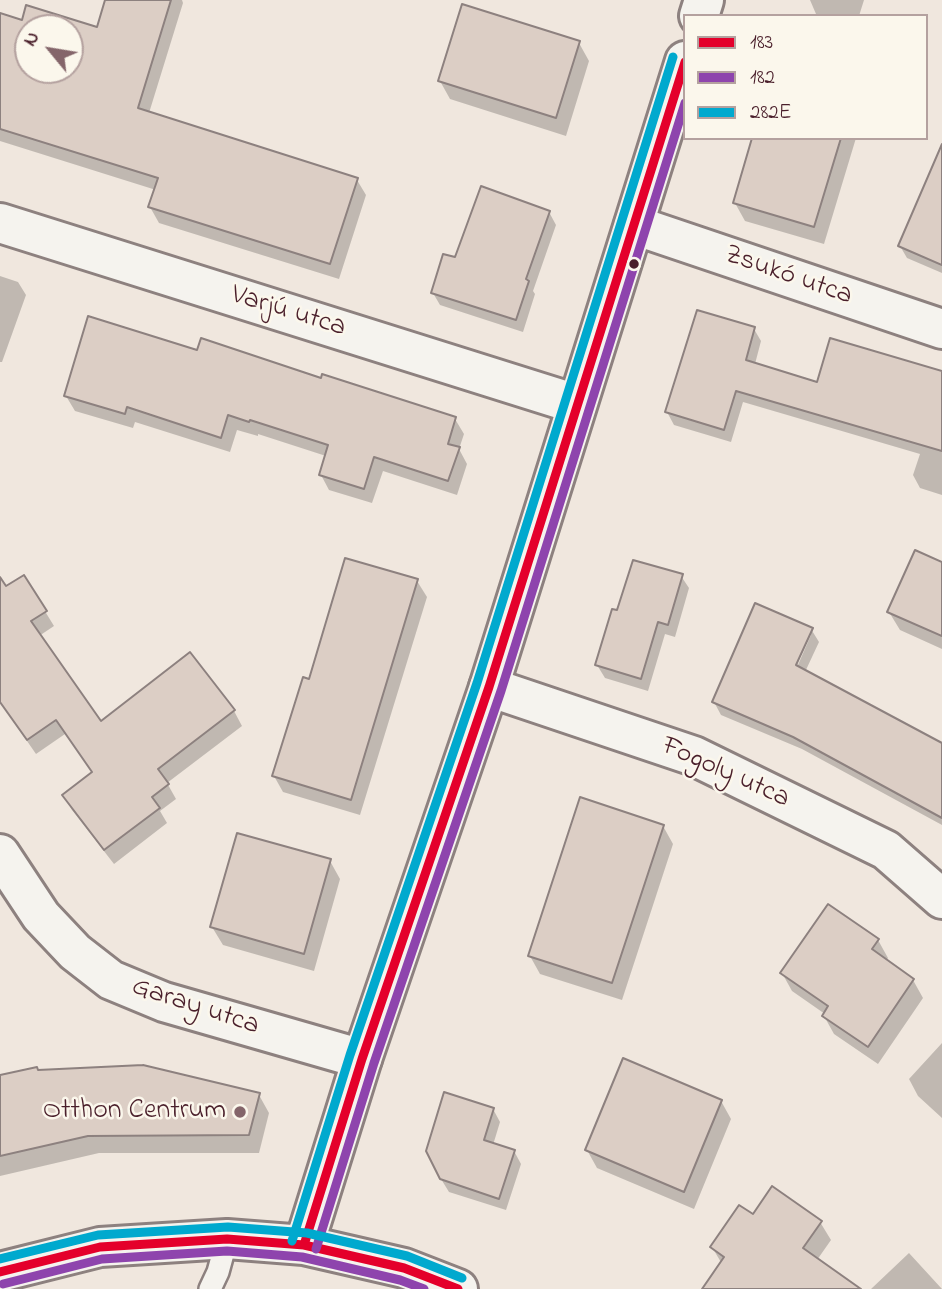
<!DOCTYPE html>
<html>
<head>
<meta charset="utf-8">
<style>
  body { margin:0 }
  #map { position:relative; width:942px; height:1289px; overflow:hidden; background:#f0e7de; font-family:"Indie Flower",sans-serif }
  canvas { display:block }
  .legend { position:absolute; left:683px; top:14px; width:245px; height:126px; box-sizing:border-box; background:#fbf7ec; border:2px solid #b4a19f; margin:0; padding:9px 12px; list-style:none; font-size:21px; color:#4a1f2b }
  .legend li { display:flex; align-items:center; gap:14px; height:35px }
  .legend b { width:35px; border:2px solid #b4a19f }
  .north { position:absolute; left:14px; top:14px; width:70px; height:70px; box-sizing:border-box; background:#fbf7ec; border:2px solid #b4a19f; border-radius:50%; rotate:300deg; font-size:19px; font-weight:700; line-height:28px; text-align:center; color:#4a1f2b }
  .north::after { content:''; display:block; margin:auto; width:24px; height:32px; background:#84656a; clip-path:polygon(50% 0,100% 100%,50% 72%,0 100%) }
</style>
</head>
<body>
<div id="map">
<canvas width="942" height="1289"></canvas>
<ul class="legend">
<li><b style="height:9px;background:#e4002b"></b>183</li>
<li><b style="height:9px;background:#8e44ad"></b>182</li>
<li><b style="height:9px;background:#00a9ce"></b>282E</li>
</ul>
<div class="north">N</div>
</div>
<script>
const ctx = document.querySelector('canvas').getContext('2d');
ctx.lineJoin = 'round';
function paint(path, color) { ctx.fillStyle = color; ctx.fill(path, 'evenodd'); }
const toPath = rows => new Path2D(rows.map(r => 'M' + r).join(''));
function trace(path, color, width, dash) { ctx.strokeStyle = color; ctx.lineWidth = width; ctx.lineCap = dash ? 'butt' : 'round'; ctx.setLineDash(dash || []); ctx.stroke(path); }
function label(font, color, halo, rows, align = 'center') {
  ctx.font = font + ' "Indie Flower",sans-serif'; ctx.lineWidth = 5; ctx.setLineDash([]); ctx.textBaseline = 'middle'; ctx.strokeStyle = halo; ctx.fillStyle = color; for (const [text, x, y, turn = 0] of rows) {
    ctx.save(); ctx.translate(x, y); ctx.rotate((+turn || 0) * Math.PI / 180); ctx.textAlign = isNaN(turn) ? turn : align; if (halo) ctx.strokeText(text, 0, 0); ctx.fillText(text, 0, 0); ctx.restore();
  }
}
const shadow = toPath([
  [120,0,182,0,183,3,149,113,357,180,366,195,339,279,159,223,150,207,156,190,0,141,0,15,23,22,98,29],
  [28,28,70,28,70,70,28,70],
  [810,0,864,0,859,16,824,16,816,14],
  [579,43,589,61,566,136,450,99,440,81],
  [754,138,856,138,824,244,745,221,735,203],
  [942,183,942,273,907,258,900,246],
  [549,212,556,225,533,291,535,294,523,332,440,305,433,293,456,259],
  [0,276,18,282,26,295,2,362,0,362],
  [754,329,761,341,755,364,818,384,942,374,942,495,920,488,913,475,920,454,743,402,731,442,674,425,667,412],
  [198,352,322,380,455,419,464,434,459,449,467,464,457,495,383,471,372,503,329,490,321,475,326,456,258,434,258,436,237,430,230,452,135,422,133,428,75,411,66,396],
  [942,564,942,649,900,630,889,612],
  [681,576,689,588,675,637,665,634,648,691,605,678,597,665,618,612],
  [24,577,54,626,39,636,100,724,190,654,234,711,242,726,167,783,176,799,160,811,167,823,114,864,72,810,64,795,93,773,65,734,36,754,0,702,0,580,5,589],
  [417,581,427,597,360,815,283,792,274,776,310,681],
  [811,629,819,642,805,672,942,745,942,825,802,749,721,715,714,702],
  [808,635,811,635,794,674,791,672],
  [663,826,673,844,622,1000,540,974,530,956],
  [330,861,340,879,314,971,223,945,212,927],
  [878,940,888,958,886,961,913,980,923,998,878,1064,834,1034,824,1016,825,1014,792,991,782,973],
  [942,1043,942,1118,918,1096,909,1079],
  [38,1071,259,1095,269,1113,259,1153,99,1153,0,1176,0,1077],
  [721,1101,731,1119,694,1209,597,1168,587,1150],
  [493,1109,500,1122,493,1145,514,1151,521,1164,506,1210,449,1192,441,1179],
  [753,1217,820,1222,831,1240,817,1260,858,1289,713,1289,722,1264,712,1247],
  [909,1253,942,1289,871,1289]
]);
const building = toPath([
  [105,0,171,0,138,108,358,178,330,264,148,207,158,178,0,129,0,13,22,20,26,5,97,27,105,0],
  [28,28,70,28,70,70,28,70,28,28],
  [462,4,580,41,556,118,438,81,462,4],
  [752,138,841,138,814,227,733,203,752,138],
  [942,144,942,265,898,246,942,144],
  [481,186,550,211,526,279,529,281,516,320,431,293,443,254,455,257,481,186],
  [697,310,755,327,746,360,817,382,830,338,942,371,942,451,736,391,724,430,665,412,697,310],
  [88,316,197,350,201,338,321,378,322,374,456,417,448,444,460,447,448,481,374,457,364,489,319,475,328,445,250,420,249,422,228,415,221,438,127,407,125,414,64,396,88,316],
  [915,550,942,562,942,636,887,612,915,550],
  [345,558,418,579,351,800,272,776,303,677,309,679,345,558],
  [633,560,683,574,668,625,658,622,641,679,595,665,612,609,617,610,633,560],
  [24,575,47,611,31,621,101,721,190,652,235,710,158,769,169,784,152,797,160,808,104,850,62,795,92,772,56,720,27,740,0,702,0,577,6,586,24,575],
  [755,603,813,628,796,665,942,743,942,818,793,737,712,702,755,603],
  [580,797,664,825,612,983,528,956,580,797],
  [237,833,331,859,304,954,210,927,237,833],
  [828,904,879,939,872,949,914,979,868,1047,822,1016,828,1006,780,973,828,904],
  [623,1058,722,1100,684,1192,585,1150,623,1058],
  [143,1065,260,1093,249,1135,88,1136,0,1156,0,1075,37,1067,38,1070,143,1065],
  [444,1092,494,1108,484,1140,515,1150,499,1199,440,1179,426,1151,444,1092],
  [772,1186,822,1221,803,1248,861,1289,702,1289,724,1257,710,1247,739,1205,753,1214,772,1186]
]);
const lane = toPath([
  [210,1289,218,1272,227,1239]
]);
const street = toPath([
  [0,223,576,404],
  [634,225,942,329],
  [489,687,694,756,886,850,942,899],
  [0,854,41,916,75,952,111,980,164,1002,362,1059]
]);
const secondary = toPath([
  [699,16,704,0],
  [304,1245,362,1059,489,687,685,61],
  [0,1272,100,1247,227,1239,304,1245,404,1268,458,1289]
]);
const bus1 = toPath([
  [304,1245,362,1059,489,687,685,62],
  [0,1272,100,1247,227,1239,304,1245,404,1268,458,1289]
]);
const bus2 = toPath([
  [316,1249,374,1063,501,691,685,103],
  [3,1284,102,1259,227,1251,302,1257,400,1280,424,1289]
]);
const bus3 = toPath([
  [292,1241,350,1055,477,683,673,57],
  [0,1259,98,1235,228,1227,307,1233,407,1256,462,1278]
]);
const markers = [
  [634,264,6,"#4a1f2b"],
  [240,1112,7,"#84656a"]
];
const streetNames = [
  ["Zsukó utca",788,277,19],
  ["Varjú utca",288,313,17],
  ["Fogoly utca",725,774,24],
  ["Garay utca",195,1008,18]
];
const poiNames = [
  ["Otthon Centrum",226,1112]
];
paint(shadow, '#0003');
paint(building, '#dccec5');
trace(building, '#8d817f', 2);
trace(lane, '#8d817f', 26);
trace(street, '#8d817f', 44);
trace(secondary, '#8d817f', 44);
trace(lane, '#f5f3ee', 21);
trace(street, '#f5f3ee', 38);
trace(secondary, '#f5f3ee', 38);
trace(bus1, '#e4002b', 9);
trace(bus2, '#8e44ad', 9);
trace(bus3, '#00a9ce', 9);
for (const [x, y, r, color] of markers) { const dot = new Path2D(); dot.arc(x, y, r, 0, 2 * Math.PI); ctx.fillStyle = color; ctx.fill(dot); trace(dot, '#fbf7ec', 2.5); }
label('28px', '#4a1f2b', '#fbf7ec', streetNames);
label('28px', '#4a1f2b', '#fbf7ec', poiNames, 'right');
</script>
</body>
</html>
